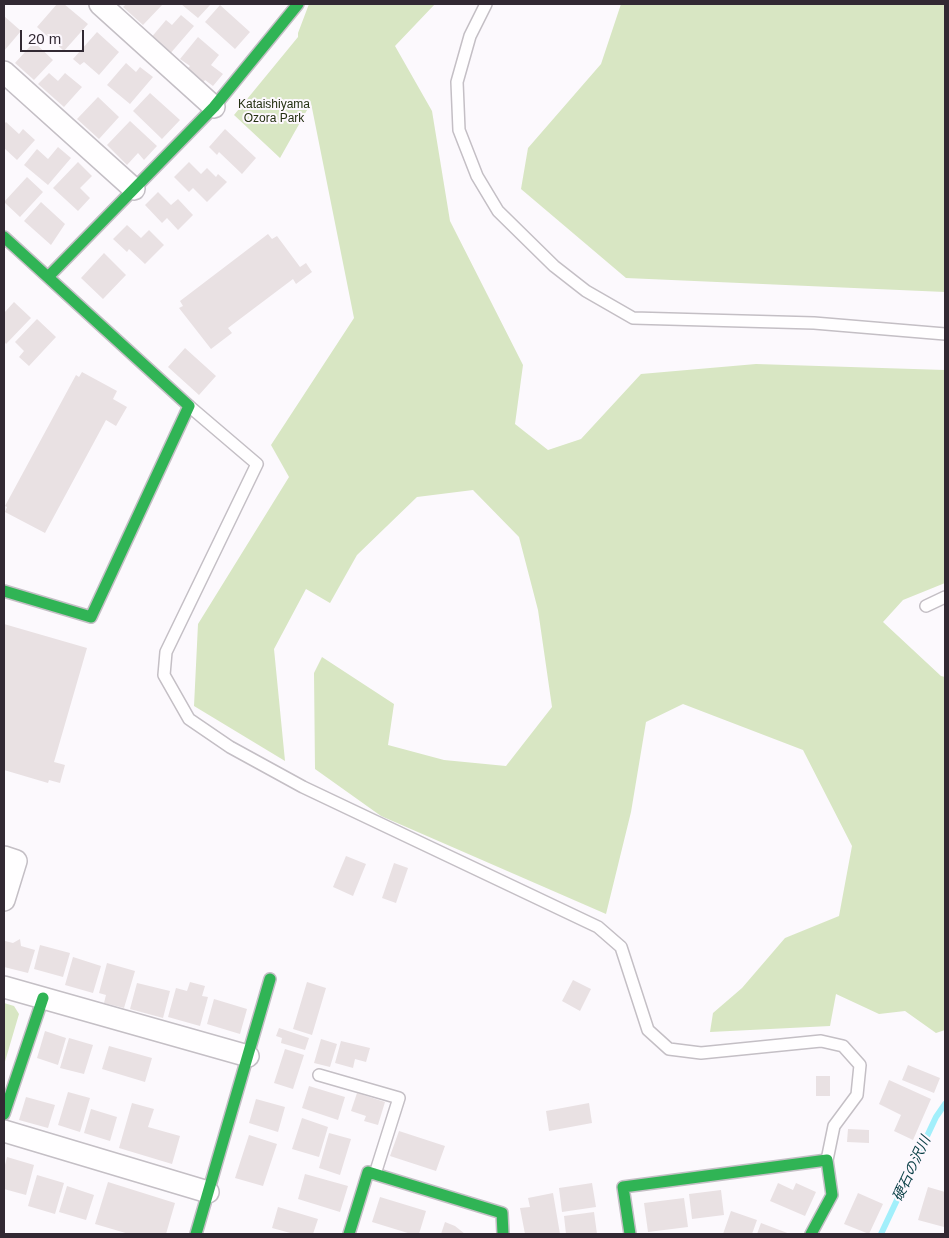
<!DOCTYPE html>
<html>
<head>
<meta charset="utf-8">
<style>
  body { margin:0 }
  #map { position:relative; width:949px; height:1238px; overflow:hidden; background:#fcf9fd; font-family:Arial,sans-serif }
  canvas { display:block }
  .frame { position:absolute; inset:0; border:5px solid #322933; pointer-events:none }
  .scale { position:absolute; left:20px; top:30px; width:64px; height:22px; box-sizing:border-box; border:2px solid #322933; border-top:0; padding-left:6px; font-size:15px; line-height:18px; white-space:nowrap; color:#322933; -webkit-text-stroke:4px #fdf8fe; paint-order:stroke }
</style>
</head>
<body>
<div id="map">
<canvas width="949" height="1238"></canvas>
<div class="frame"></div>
<div class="scale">20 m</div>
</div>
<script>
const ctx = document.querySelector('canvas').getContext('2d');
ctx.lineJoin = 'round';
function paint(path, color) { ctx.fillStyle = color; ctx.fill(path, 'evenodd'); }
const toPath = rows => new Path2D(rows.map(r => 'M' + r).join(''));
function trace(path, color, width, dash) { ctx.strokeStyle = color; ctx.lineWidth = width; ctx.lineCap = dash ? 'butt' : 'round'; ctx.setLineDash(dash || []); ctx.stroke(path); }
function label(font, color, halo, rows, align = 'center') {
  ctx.font = font + ' Arial,"Noto Sans JP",sans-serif'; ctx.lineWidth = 4; ctx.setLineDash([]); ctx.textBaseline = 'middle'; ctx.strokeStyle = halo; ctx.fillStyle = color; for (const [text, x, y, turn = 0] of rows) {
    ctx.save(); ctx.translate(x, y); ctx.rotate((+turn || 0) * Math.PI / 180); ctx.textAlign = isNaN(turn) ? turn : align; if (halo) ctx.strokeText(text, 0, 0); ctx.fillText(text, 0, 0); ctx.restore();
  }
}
const green = toPath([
  [309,4,435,4,395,46,432,111,450,221,523,365,515,424,548,450,581,439,641,374,756,364,945,370,945,583,903,600,883,622,941,676,945,677,945,1030,936,1033,905,1011,879,1014,836,994,830,1026,710,1032,713,1013,742,988,785,938,839,916,852,846,803,750,683,704,646,722,631,812,606,914,381,816,315,769,314,673,322,657,394,704,388,745,444,760,506,766,552,707,538,610,519,537,473,490,417,497,357,555,330,603,306,589,274,649,285,761,194,706,198,624,289,477,271,445,354,318,311,103,280,158,234,115,298,37,298,33],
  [621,4,945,4,945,292,626,278,521,189,528,148,601,64],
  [4,1003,14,1006,19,1014,4,1065]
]);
const stream = toPath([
  [881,1234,936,1117,945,1104]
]);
const building = toPath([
  [57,4,64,4,88,24,64,51,37,27],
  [126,4,163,4,143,25,123,7],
  [181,4,211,4,198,18],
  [220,5,250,32,235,49,205,22],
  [181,15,194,26,169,55,150,39,166,20,172,25],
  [4,16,21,31,4,51],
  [97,32,119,52,99,75,84,62,80,65,73,59],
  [198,37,219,55,211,65,223,74,213,86,205,80,203,83,186,70,190,66,180,59],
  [34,42,53,60,34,80,15,63],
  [126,63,136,72,140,67,153,77,130,104,107,85],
  [49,73,58,81,65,73,82,87,64,107,38,84],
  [150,93,180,120,162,139,133,111],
  [98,97,119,117,99,139,77,119],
  [130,121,157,146,144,160,138,153,127,165,107,145],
  [6,122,19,134,23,129,35,140,17,160,4,148,4,124],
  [225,129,256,158,242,174,219,152,217,155,209,147],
  [58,147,71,158,48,185,24,165,37,149,48,159],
  [78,162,92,176,80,188,90,198,78,211,53,188],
  [189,162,201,174,207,168,216,177,218,174,227,182,207,202,193,188,189,192,174,177],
  [27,177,43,192,20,217,4,202],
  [158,192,171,205,178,199,193,215,178,230,167,218,162,223,145,205],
  [41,202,65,224,51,245,24,221],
  [127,225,141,238,149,230,164,245,145,264,129,249,127,252,113,239],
  [268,234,272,239,277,236,300,267,306,263,312,272,296,284,293,279,228,328,232,333,211,349,179,308,183,306,180,301],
  [104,253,126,275,103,299,81,278],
  [14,302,31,318,6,344,4,341,4,313],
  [37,319,56,337,29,366,19,357,24,351,15,342],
  [185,348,216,376,199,395,168,367],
  [82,372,117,391,113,399,127,407,116,426,106,420,45,533,5,512,7,507,5,506,76,375,79,377],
  [4,624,87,648,54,762,65,765,60,783,49,780,48,783,4,770],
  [346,856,366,864,353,896,333,887],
  [394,863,408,868,396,903,382,898],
  [20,939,21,946,35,950,28,973,4,967,5,941,13,943],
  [40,945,70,953,63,977,34,969],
  [73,957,101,966,93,993,65,985],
  [107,963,135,971,124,1008,104,1003,106,995,99,993],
  [573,980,591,989,580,1011,562,1001],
  [190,982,205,986,202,996,208,997,200,1026,168,1017,176,988,187,991],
  [307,982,326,988,312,1035,293,1029],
  [137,983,170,991,163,1018,130,1009],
  [214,999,247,1009,240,1034,207,1024],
  [279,1028,309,1038,305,1050,281,1043,282,1038,276,1036],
  [45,1031,66,1038,58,1065,37,1058],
  [69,1038,93,1045,84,1074,60,1068],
  [321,1039,337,1044,330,1067,314,1063],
  [341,1041,370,1048,366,1062,355,1059,353,1068,335,1063],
  [109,1046,152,1058,145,1082,102,1069],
  [285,1049,304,1055,293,1089,274,1083],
  [908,1065,940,1078,934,1093,902,1080],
  [816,1076,830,1076,830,1096,816,1096],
  [889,1080,931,1099,913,1140,894,1131,901,1115,879,1104],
  [309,1086,345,1097,338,1120,302,1108],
  [68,1092,90,1098,80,1132,58,1125],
  [357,1093,385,1102,378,1125,364,1121,366,1116,351,1111],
  [26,1097,55,1105,48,1128,19,1120],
  [256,1099,285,1107,278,1132,249,1123],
  [132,1103,154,1109,148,1127,180,1136,172,1164,119,1148],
  [589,1103,592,1123,549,1131,546,1111],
  [91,1109,117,1117,110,1141,84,1133],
  [302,1118,328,1127,319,1157,292,1149],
  [848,1129,869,1130,869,1143,847,1142],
  [399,1131,445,1146,436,1171,390,1156],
  [329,1133,351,1139,340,1175,319,1168],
  [249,1135,277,1144,263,1186,235,1178],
  [7,1157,34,1165,26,1195,4,1189,4,1169],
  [305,1174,348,1186,340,1212,298,1199],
  [37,1175,64,1183,55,1214,28,1206],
  [108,1182,175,1203,166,1234,129,1234,95,1224],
  [592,1183,596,1207,562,1212,559,1188],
  [778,1183,793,1190,796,1183,816,1192,805,1216,770,1201],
  [67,1186,94,1195,86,1220,59,1212],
  [928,1187,945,1192,944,1227,918,1220],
  [721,1190,724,1215,692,1219,689,1194],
  [553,1193,560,1234,525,1234,520,1208,530,1207,528,1198],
  [858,1193,883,1204,869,1234,844,1224],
  [380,1197,426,1211,419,1234,411,1234,372,1222],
  [684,1198,688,1227,648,1232,644,1203],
  [278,1207,318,1219,313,1234,294,1234,272,1228],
  [731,1211,757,1220,752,1234,723,1234],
  [594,1212,597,1234,566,1234,564,1216],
  [445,1222,455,1226,465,1234,441,1234],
  [761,1223,790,1234,757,1234]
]);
const lane = toPath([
  [486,4,470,36,457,82,459,130,477,176,498,211,554,266,586,291,633,318,814,323,945,334],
  [189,406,257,464,166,652,164,675,189,719,230,747,303,787,598,927,621,947,648,1030,669,1049,701,1053,821,1041,843,1046,860,1065,857,1095,834,1126,827,1160],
  [926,606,945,597],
  [319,1075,399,1098,375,1174]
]);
const street = toPath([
  [100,4,214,107],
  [4,72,134,189],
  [4,857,16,861,4,900],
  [4,987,248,1056],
  [4,1131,208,1192]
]);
const fast = toPath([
  [4,237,189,406,91,617,4,591],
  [48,277,214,107,298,4],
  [4,1114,43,998],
  [196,1234,270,979],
  [349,1234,368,1172,502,1213,503,1234],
  [630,1234,623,1187,827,1160,832,1195,811,1234]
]);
const parkNames = [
  ["Kataishiyama",274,105],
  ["Ozora Park",274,119]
];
const waterNames = [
  ["硬石の沢川",912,1169,-65]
];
paint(green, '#d8e6c3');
trace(stream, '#a2effb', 6);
paint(building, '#e9e1e3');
trace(lane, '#c4bfc5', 14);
trace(street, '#c4bfc5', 24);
trace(fast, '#c4bfc5', 14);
trace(lane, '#fffeff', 11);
trace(street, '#fffeff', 21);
trace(fast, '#30b455', 11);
label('12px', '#253112', '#fdf8fe', parkNames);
label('italic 14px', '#073e44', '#fdf8fe', waterNames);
</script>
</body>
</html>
